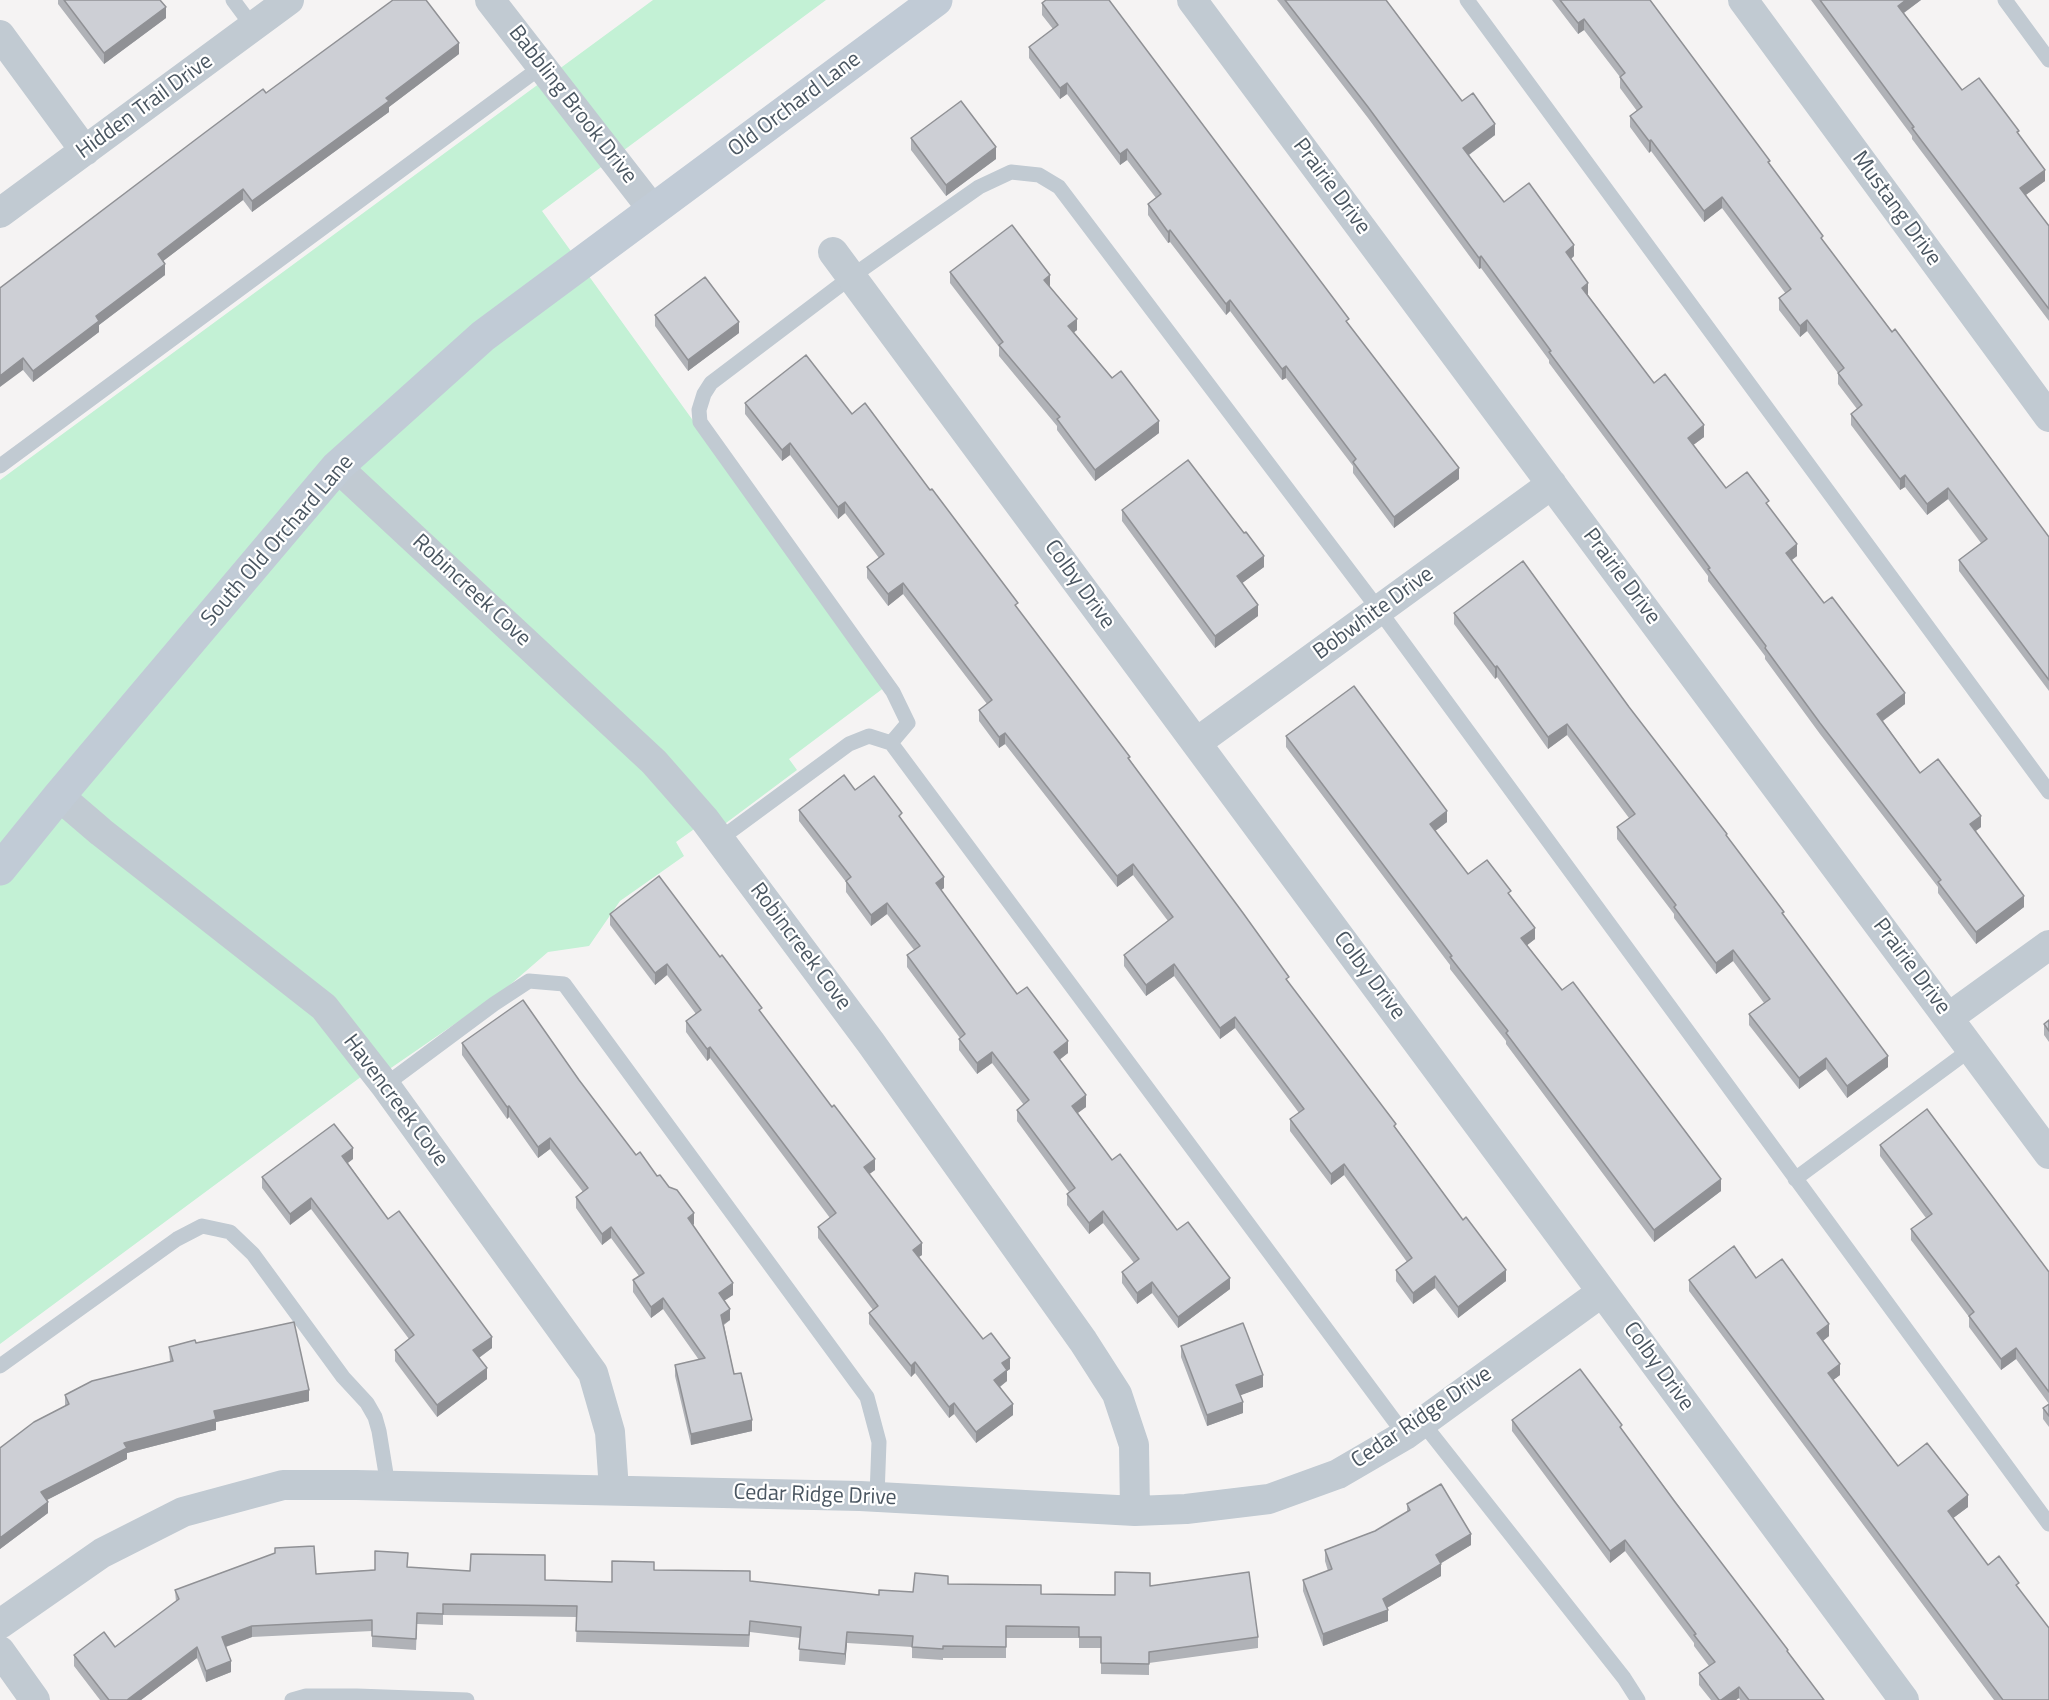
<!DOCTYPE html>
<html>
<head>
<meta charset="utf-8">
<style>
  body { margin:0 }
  canvas { display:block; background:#f5f3f3 }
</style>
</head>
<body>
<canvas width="2049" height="1700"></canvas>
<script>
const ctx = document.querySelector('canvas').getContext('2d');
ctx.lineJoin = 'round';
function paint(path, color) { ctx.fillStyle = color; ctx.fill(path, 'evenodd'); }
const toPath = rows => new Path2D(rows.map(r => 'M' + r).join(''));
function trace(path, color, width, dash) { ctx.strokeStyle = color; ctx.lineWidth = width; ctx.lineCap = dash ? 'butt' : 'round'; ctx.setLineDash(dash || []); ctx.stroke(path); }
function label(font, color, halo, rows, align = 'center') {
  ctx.font = font + ' "Titillium Web",sans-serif'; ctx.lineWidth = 4.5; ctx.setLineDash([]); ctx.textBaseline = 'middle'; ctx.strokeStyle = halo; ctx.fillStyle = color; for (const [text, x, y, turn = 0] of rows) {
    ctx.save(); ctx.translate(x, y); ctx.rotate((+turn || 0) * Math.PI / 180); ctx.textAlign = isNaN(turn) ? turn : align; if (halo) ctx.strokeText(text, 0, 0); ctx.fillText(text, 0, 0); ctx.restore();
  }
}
const green = toPath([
  [653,0,826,0,542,211,885,687,789,759,797,770,722,826,714,815,676,842,684,856,620,901,589,946,548,952,504,990,388,1070,381,1062,0,1344,0,480]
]);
const lane = toPath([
  [233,0,253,27],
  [1467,0,2049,792],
  [2005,0,2049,60],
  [0,466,541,67],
  [891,743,908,723,893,692,700,422,699,410,704,394,711,383,851,277,979,187,1011,172,1039,175,1059,187,1379,610,2049,1524],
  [720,839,849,744,869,736,891,743,1405,1435],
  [385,1085,494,1004,529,981,564,984,867,1397,879,1442,877,1496],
  [1795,1179,1971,1049],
  [0,1366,177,1239,202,1226,230,1232,253,1254,343,1377,367,1403,375,1417,379,1431,388,1486],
  [1422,1422,1624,1678,1638,1700],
  [292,1700,306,1696,357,1696,467,1700]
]);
const street = toPath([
  [490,0,653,210],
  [1192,0,2049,1154],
  [1743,0,2049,417],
  [0,35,85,151],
  [0,213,289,0],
  [833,252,1904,1700],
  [337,467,654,762,705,820,871,1043,1083,1341,1117,1394,1134,1445,1135,1511],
  [1196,743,1552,484],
  [59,796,101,832,324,1007,385,1085,593,1373,610,1432,614,1490],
  [1948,1018,2049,945],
  [0,1624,102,1553,183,1512,283,1485,356,1485,860,1496,1135,1511,1186,1509,1269,1499,1338,1474,1405,1435,1602,1292],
  [0,1651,35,1700]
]);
const secondary = toPath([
  [0,869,59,796,337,467,483,336,936,0]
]);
const wall = toPath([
  [58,0,160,0,166,18,104,64,58,4],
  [1277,0,1386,0,1462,101,1495,135,1469,155,1504,202,1574,256,1571,259,1588,295,1654,383,1704,437,1693,445,1726,488,1769,507,1797,556,1792,560,1824,603,1905,704,1883,721,1920,773,1981,827,1976,831,2024,907,1976,944,1938,893,1938,887,1820,734,1765,659,1765,656,1708,581,1708,576,1549,363,1549,360,1481,268,1479,269,1368,118],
  [1552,0,1650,0,1770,165,1823,241,2049,537,2049,691,1959,571,1959,560,1981,543,1948,499,1927,515,1905,487,1900,490,1851,425,1851,414,1857,409,1838,384,1838,373,1807,331,1800,337,1779,310,1779,298,1786,294,1722,208,1704,222,1651,151,1649,153,1630,127,1630,116,1637,111,1620,88,1620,77,1584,30,1578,34],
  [1811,0,1921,0,1904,13,1962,90,2019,135,2045,181,2026,195,2049,226,2049,321,1912,139,1912,136],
  [1042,3,1349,325,1459,479,1394,528,1353,473,1353,466,1286,378,1282,380,1230,311,1226,315,1170,242,1168,243,1148,215,1148,204,1156,198,1127,160,1120,165,1067,94,1060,99,1029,58,1029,47,1053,29,1042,15],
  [459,54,389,107,389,112,252,212,243,200,163,261,165,275,99,325,99,332,33,382,23,370,0,288,266,93],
  [911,138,996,159,946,196,911,150],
  [950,272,1050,287,1077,330,1074,332,1159,433,1095,481,1057,430,1057,426,999,356,999,347,950,283],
  [655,315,739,333,688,371,655,326],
  [745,403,852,414,1018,609,1130,760,1289,983,1396,1128,1506,1281,1458,1318,1435,1288,1413,1304,1396,1281,1396,1270,1407,1262,1344,1175,1331,1185,1290,1131,1290,1119,1299,1113,1235,1028,1220,1039,1174,976,1146,996,1124,966,1124,955,1168,921,1133,875,1117,887,1005,744,999,748,979,721,979,710,987,704,903,594,888,606,867,578,867,567,879,558,845,513,838,519,790,455,782,461,745,414],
  [1122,510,1264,567,1242,583,1258,616,1215,648,1122,521],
  [1454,613,1629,707,1727,837,1784,915,1888,1067,1847,1098,1826,1069,1799,1089,1749,1025,1749,1014,1764,1003,1733,961,1716,974,1674,918,1674,914,1617,839,1617,827,1629,818,1567,735,1548,749,1497,677,1495,679,1454,624],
  [1286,736,1447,822,1435,831,1468,874,1511,897,1535,939,1527,945,1721,1191,1654,1242,1506,1044,1506,1041,1450,969,1450,965,1286,747],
  [855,790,902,821,944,888,941,890,1017,994,1068,1053,1059,1060,1086,1107,1078,1113,1112,1160,1230,1289,1178,1328,1152,1293,1137,1304,1122,1283,1122,1272,1134,1263,1103,1223,1089,1234,1067,1205,1067,1194,1069,1192,1017,1121,1017,1110,1024,1105,992,1063,977,1074,959,1050,959,1039,960,1038,907,967,907,955,914,950,887,914,871,926,846,892,846,882,799,821,799,810],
  [610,914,762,1015,875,1170,869,1174,922,1255,918,1257,983,1339,1010,1369,1007,1371,1007,1381,1000,1387,1013,1415,976,1443,954,1414,949,1418,915,1373,911,1377,869,1324,869,1313,873,1310,818,1238,818,1227,830,1218,710,1058,707,1061,686,1032,686,1021,696,1014,667,975,655,985,610,925],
  [2049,1020,2049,1042,2044,1035,2044,1024],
  [462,1043,579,1080,636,1155,657,1176,694,1224,693,1225,733,1295,724,1301,730,1320,724,1325,734,1374,752,1431,691,1445,675,1376,675,1365,699,1360,663,1309,651,1318,633,1292,633,1280,639,1276,611,1238,602,1245,576,1208,576,1197,583,1192,550,1149,538,1158,509,1117,507,1119,462,1055],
  [1880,1145,2049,1272,2049,1404,2016,1359,2001,1370,1969,1327,1969,1317,1911,1240,1911,1229,1926,1218,1880,1156],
  [353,1159,348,1163,388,1219,492,1348,479,1358,487,1379,437,1417,395,1361,395,1350,409,1339,311,1209,290,1225,262,1188,262,1177],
  [1756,1278,1829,1336,1823,1341,1840,1375,1833,1380,1898,1466,1968,1507,1953,1518,1988,1565,2019,1589,2049,1700,1994,1700,1689,1291,1689,1280],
  [196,1343,309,1401,216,1422,216,1430,127,1453,127,1459,47,1500,48,1513,0,1549,0,1448,65,1407,65,1395,170,1362,169,1347],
  [1181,1346,1263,1387,1240,1395,1243,1413,1207,1426,1181,1357],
  [2049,1404,2049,1427,2043,1419,2043,1408],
  [1512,1420,1622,1430,1824,1700,1740,1700,1739,1698,1736,1700,1711,1700,1699,1685,1699,1673,1709,1666,1694,1646,1694,1643,1625,1551,1610,1563,1512,1431],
  [1407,1504,1471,1545,1440,1564,1441,1576,1387,1608,1388,1621,1323,1646,1303,1591,1303,1580,1328,1571,1325,1561,1325,1550,1375,1531,1407,1512],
  [408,1567,545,1580,612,1582,654,1570,750,1581,879,1595,913,1592,948,1584,1041,1594,1115,1595,1150,1586,1258,1637,1258,1648,1149,1663,1149,1675,1101,1674,1101,1648,1079,1648,1079,1638,1006,1638,1006,1658,943,1658,943,1660,912,1658,912,1647,847,1643,845,1665,799,1661,800,1638,750,1632,749,1647,576,1642,577,1617,443,1615,443,1625,417,1624,416,1650,372,1647,372,1631,252,1637,226,1647,231,1672,206,1682,197,1658,141,1700,100,1700,74,1666,74,1655,115,1647,176,1602,175,1590,316,1574]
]);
const shadedWall = toPath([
  [1906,0,1921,0,1898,17,1898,6],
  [166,7,166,18,104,64,104,53],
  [1584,19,1584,30,1578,34,1578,23],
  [459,43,459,54,389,107,389,112,252,212,252,201,386,98],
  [1067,83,1067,94,1060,99,1060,88],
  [1495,124,1495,135,1463,159,1463,148],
  [1651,140,1651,151,1649,153,1649,141],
  [996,147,996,159,946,196,946,185],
  [1127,149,1127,160,1120,165,1120,154],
  [2045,170,2045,181,2020,199,2020,188],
  [243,189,243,200,158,265,158,254],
  [1722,197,1722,208,1704,222,1704,211],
  [1170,230,1170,242,1168,243,1168,232],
  [1574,245,1574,256,1566,263,1566,252],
  [1481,256,1481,268,1479,269,1479,258],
  [165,264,165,275,99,325,99,332,33,382,33,371,96,316],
  [1050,275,1050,287,1044,291,1044,280],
  [1588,283,1588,295,1582,299,1582,288],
  [1230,300,1230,311,1226,315,1226,304],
  [1077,319,1077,330,1068,337,1068,326],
  [1807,320,1807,331,1800,337,1800,326],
  [739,322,739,333,688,371,688,360],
  [23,358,23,370,0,387,0,376],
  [1286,366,1286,378,1282,380,1282,369],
  [1159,421,1159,433,1095,481,1095,470],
  [1704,425,1704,437,1688,449,1688,438],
  [790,443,790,455,782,461,782,450],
  [1459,468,1459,479,1394,528,1394,517],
  [1905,475,1905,487,1900,490,1900,479],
  [1948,488,1948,499,1927,515,1927,504],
  [845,502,845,513,838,519,838,507],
  [1797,544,1797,556,1786,564,1786,553],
  [1264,556,1264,567,1237,587,1237,576],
  [903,583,903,594,888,606,888,594],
  [1258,605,1258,616,1215,648,1215,636],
  [1497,666,1497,677,1495,679,1495,667],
  [1905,693,1905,704,1877,725,1877,714],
  [1567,724,1567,735,1548,749,1548,737],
  [1005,733,1005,744,999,748,999,737],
  [1447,811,1447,822,1430,835,1430,824],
  [1981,816,1981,827,1970,835,1970,824],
  [1133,864,1133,875,1117,887,1117,876],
  [944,877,944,888,936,894,936,883],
  [2024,896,2024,907,1976,944,1976,932],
  [887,903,887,914,871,926,871,915],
  [1535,928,1535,939,1521,950,1521,938],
  [1733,950,1733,961,1716,974,1716,963],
  [667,964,667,975,655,985,655,973],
  [1174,964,1174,976,1146,996,1146,985],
  [1235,1017,1235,1028,1220,1039,1220,1028],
  [1068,1041,1068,1053,1054,1064,1054,1052],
  [710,1047,710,1058,707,1061,707,1049],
  [992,1052,992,1063,977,1074,977,1063],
  [1888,1056,1888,1067,1847,1098,1847,1086],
  [1826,1058,1826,1069,1799,1089,1799,1078],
  [1086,1095,1086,1107,1072,1117,1072,1106],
  [509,1106,509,1117,507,1119,507,1107],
  [550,1138,550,1149,538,1158,538,1147],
  [353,1148,353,1159,342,1167,342,1156],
  [875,1159,875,1170,864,1178,864,1167],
  [1344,1164,1344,1175,1331,1185,1331,1174],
  [1721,1179,1721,1191,1654,1242,1654,1230],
  [311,1198,311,1209,290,1225,290,1214],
  [1103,1211,1103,1223,1089,1234,1089,1223],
  [694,1213,694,1224,688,1229,688,1218],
  [611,1227,611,1238,602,1245,602,1234],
  [922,1243,922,1255,913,1261,913,1250],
  [1506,1270,1506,1281,1458,1318,1458,1307],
  [1435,1276,1435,1288,1413,1304,1413,1293],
  [1230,1278,1230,1289,1178,1328,1178,1317],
  [1152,1282,1152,1293,1137,1304,1137,1293],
  [733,1283,733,1295,719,1304,719,1293],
  [663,1298,663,1309,651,1318,651,1307],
  [730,1309,730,1320,721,1326,721,1315],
  [1829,1324,1829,1336,1817,1345,1817,1333],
  [492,1337,492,1348,473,1362,473,1350],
  [2016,1348,2016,1359,2001,1370,2001,1359],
  [1010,1358,1010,1369,1007,1371,1007,1381,994,1391,994,1380,1002,1363],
  [915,1362,915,1373,911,1377,911,1366],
  [1840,1364,1840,1375,1828,1384,1828,1373],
  [487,1368,487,1379,437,1417,437,1405],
  [1263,1375,1263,1387,1236,1397,1236,1385],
  [309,1390,309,1401,216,1422,216,1430,127,1453,127,1459,41,1503,41,1492,124,1443,214,1411],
  [1243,1402,1243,1413,1207,1426,1207,1415],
  [954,1403,954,1414,949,1418,949,1407],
  [1013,1404,1013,1415,976,1443,976,1432],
  [752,1420,752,1431,691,1445,691,1434],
  [1968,1495,1968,1507,1948,1522,1948,1511],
  [48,1502,48,1513,0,1549,0,1538],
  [1471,1534,1471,1545,1436,1566,1436,1555],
  [1625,1540,1625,1551,1610,1563,1610,1551],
  [1441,1564,1441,1576,1383,1610,1383,1599],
  [1388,1610,1388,1621,1323,1646,1323,1634],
  [252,1626,252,1637,222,1648,222,1637],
  [847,1632,847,1643,845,1665,845,1654],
  [197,1647,197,1658,141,1700,127,1700],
  [231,1661,231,1672,206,1682,206,1671],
  [1739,1687,1739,1698,1736,1700,1721,1700]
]);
const building = toPath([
  [64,0,160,0,166,7,104,53,64,0],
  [393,0,426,0,459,43,386,98,389,101,252,201,243,189,158,254,165,264,96,316,99,321,33,371,23,358,0,376,0,288,203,134,263,89,266,93,393,0],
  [1046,0,1109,0,1349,319,1346,321,1459,468,1394,517,1353,462,1356,459,1286,366,1282,369,1230,300,1226,304,1170,230,1168,232,1148,204,1161,194,1127,149,1120,154,1067,83,1060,88,1029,47,1058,25,1042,3,1046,0],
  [1285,0,1386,0,1462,101,1473,93,1495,124,1463,148,1504,202,1529,183,1574,245,1566,252,1588,283,1582,288,1654,383,1665,374,1704,425,1688,438,1726,488,1747,472,1769,501,1766,503,1797,544,1786,553,1824,603,1832,597,1905,693,1877,714,1920,773,1938,759,1981,816,1970,824,2024,896,1976,932,1938,882,1941,880,1820,723,1765,648,1766,646,1708,569,1710,568,1549,352,1551,351,1481,256,1479,258,1368,107,1285,0],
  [1560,0,1650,0,1770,161,1768,162,1823,236,1821,238,1892,332,1895,329,2049,537,2049,680,1959,560,1987,539,1948,488,1927,504,1905,475,1900,479,1851,414,1862,405,1838,373,1844,368,1807,320,1800,326,1779,298,1791,289,1722,197,1704,211,1651,140,1649,141,1630,116,1642,107,1620,77,1625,73,1584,19,1578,23,1560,0],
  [1820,0,1906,0,1898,6,1962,90,1979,78,2019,131,2017,132,2045,170,2020,188,2049,226,2049,309,1912,128,1914,127,1820,0],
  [961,101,996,147,946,185,911,138,961,101],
  [1012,225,1050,275,1044,280,1077,319,1068,326,1112,378,1121,371,1159,421,1095,470,1057,419,1060,417,999,345,1003,342,950,272,1012,225],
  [705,277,739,322,688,360,655,315,705,277],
  [806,355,852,414,865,403,930,490,932,489,1018,603,1015,605,1130,757,1128,758,1243,913,1289,977,1286,979,1396,1124,1394,1126,1463,1220,1466,1217,1506,1270,1458,1307,1435,1276,1413,1293,1396,1270,1412,1258,1344,1164,1331,1174,1290,1119,1304,1109,1235,1017,1220,1028,1174,964,1146,985,1124,955,1173,917,1133,864,1117,876,1005,733,999,737,979,710,992,700,903,583,888,594,867,567,884,554,845,502,838,507,790,443,782,450,745,403,806,355],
  [1188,460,1244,533,1246,532,1264,556,1237,576,1258,605,1215,636,1122,510,1188,460],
  [1523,561,1629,707,1727,834,1726,835,1784,912,1782,913,1888,1056,1847,1086,1826,1058,1799,1078,1749,1014,1770,999,1733,950,1716,963,1674,907,1676,905,1617,827,1635,814,1567,724,1548,737,1497,666,1495,667,1454,613,1523,561],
  [1354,686,1447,811,1430,824,1468,874,1487,860,1511,891,1508,893,1535,928,1521,938,1562,990,1573,982,1721,1179,1654,1230,1506,1033,1508,1031,1450,957,1452,956,1286,736,1354,686],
  [844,775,855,790,874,776,902,813,899,816,944,877,936,883,1017,994,1027,987,1068,1041,1054,1052,1086,1095,1072,1106,1112,1160,1120,1154,1177,1230,1188,1222,1230,1278,1178,1317,1152,1282,1137,1293,1122,1272,1139,1259,1103,1211,1089,1223,1067,1194,1075,1188,1017,1110,1029,1100,992,1052,977,1063,959,1039,965,1034,907,955,920,946,887,903,871,915,846,881,851,877,799,810,844,775],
  [659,876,720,957,722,955,762,1008,759,1010,832,1107,834,1105,875,1159,864,1167,922,1243,913,1250,983,1339,991,1333,1010,1358,1002,1363,1007,1370,994,1380,1013,1404,976,1432,954,1403,949,1407,915,1362,911,1366,869,1313,878,1306,818,1227,836,1213,710,1047,707,1049,686,1021,701,1010,667,964,655,973,610,914,659,876],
  [523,1000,579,1080,636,1155,640,1152,657,1176,660,1175,669,1187,677,1190,694,1213,688,1218,733,1283,719,1293,730,1309,721,1315,734,1374,741,1373,752,1420,691,1434,675,1365,705,1358,663,1298,651,1307,633,1280,644,1273,611,1227,602,1234,576,1197,588,1188,550,1138,538,1147,509,1106,507,1107,462,1043,523,1000],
  [2049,1020,2049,1031,2044,1024,2049,1020],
  [1927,1109,2049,1272,2049,1392,2016,1348,2001,1359,1969,1316,1974,1312,1911,1229,1932,1214,1880,1145,1927,1109],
  [334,1124,353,1148,342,1156,388,1219,399,1211,492,1337,473,1350,487,1368,437,1405,395,1350,414,1335,311,1198,290,1214,262,1177,334,1124],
  [1734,1246,1756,1278,1782,1259,1829,1324,1817,1333,1840,1364,1828,1373,1898,1466,1927,1443,1968,1495,1948,1511,1988,1565,1999,1556,2019,1583,2016,1585,2049,1628,2049,1700,2003,1700,1689,1280,1734,1246],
  [294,1322,309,1390,214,1411,216,1419,124,1443,127,1448,41,1492,48,1502,0,1538,0,1448,34,1422,69,1404,65,1395,92,1381,173,1361,169,1347,195,1340,196,1343,294,1322],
  [1243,1323,1263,1375,1236,1385,1243,1402,1207,1415,1181,1346,1243,1323],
  [1580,1369,1622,1425,1620,1427,1675,1502,1788,1650,1787,1651,1824,1700,1749,1700,1739,1687,1721,1700,1719,1700,1699,1673,1715,1662,1694,1635,1696,1634,1625,1540,1610,1551,1512,1420,1580,1369],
  [2049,1404,2049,1416,2043,1408,2049,1404],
  [1441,1484,1471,1534,1436,1555,1441,1564,1383,1599,1388,1610,1323,1634,1303,1580,1332,1569,1325,1550,1375,1531,1410,1510,1407,1504,1441,1484],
  [314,1546,316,1574,375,1570,375,1551,408,1553,407,1567,470,1571,471,1554,545,1555,545,1580,612,1582,612,1561,654,1562,654,1570,750,1571,750,1581,879,1595,879,1590,913,1592,915,1573,948,1576,948,1584,1041,1585,1041,1594,1115,1595,1115,1572,1150,1573,1150,1586,1249,1572,1258,1637,1149,1652,1149,1664,1101,1663,1101,1637,1079,1637,1079,1627,1006,1626,1006,1647,943,1646,943,1649,912,1647,913,1636,847,1632,845,1654,799,1649,801,1627,750,1621,749,1635,576,1631,577,1606,443,1604,443,1614,417,1613,416,1639,372,1636,372,1620,252,1626,222,1637,231,1661,206,1671,197,1647,127,1700,109,1700,74,1655,104,1632,115,1647,179,1599,175,1590,275,1553,275,1548,314,1546]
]);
const streetNames = [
  ["Babbling Brook Drive",572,105,52],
  ["Old Orchard Lane",795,105,-37],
  ["Hidden Trail Drive",145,107,-36],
  ["Prairie Drive",1331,187,53],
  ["Mustang Drive",1896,209,54],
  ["South Old Orchard Lane",278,541,-49],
  ["Prairie Drive",1621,577,53],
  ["Colby Drive",1079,585,54],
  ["Robincreek Cove",471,591,43],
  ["Bobwhite Drive",1374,614,-36],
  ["Robincreek Cove",800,947,53],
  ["Prairie Drive",1911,967,53],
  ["Colby Drive",1369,976,53],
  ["Havencreek Cove",395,1101,53],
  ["Colby Drive",1658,1367,54],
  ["Cedar Ridge Drive",1422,1418,-34],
  ["Cedar Ridge Drive",815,1496,2]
];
paint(green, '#c3f1d5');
trace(lane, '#c1cad2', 15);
trace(street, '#c1cad2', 30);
trace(secondary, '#c1cbd6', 33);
paint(wall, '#b0b2b7');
paint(shadedWall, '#909195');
paint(building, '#cdcfd5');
trace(building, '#909195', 1.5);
label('22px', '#4a5661', '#fff', streetNames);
</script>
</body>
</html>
